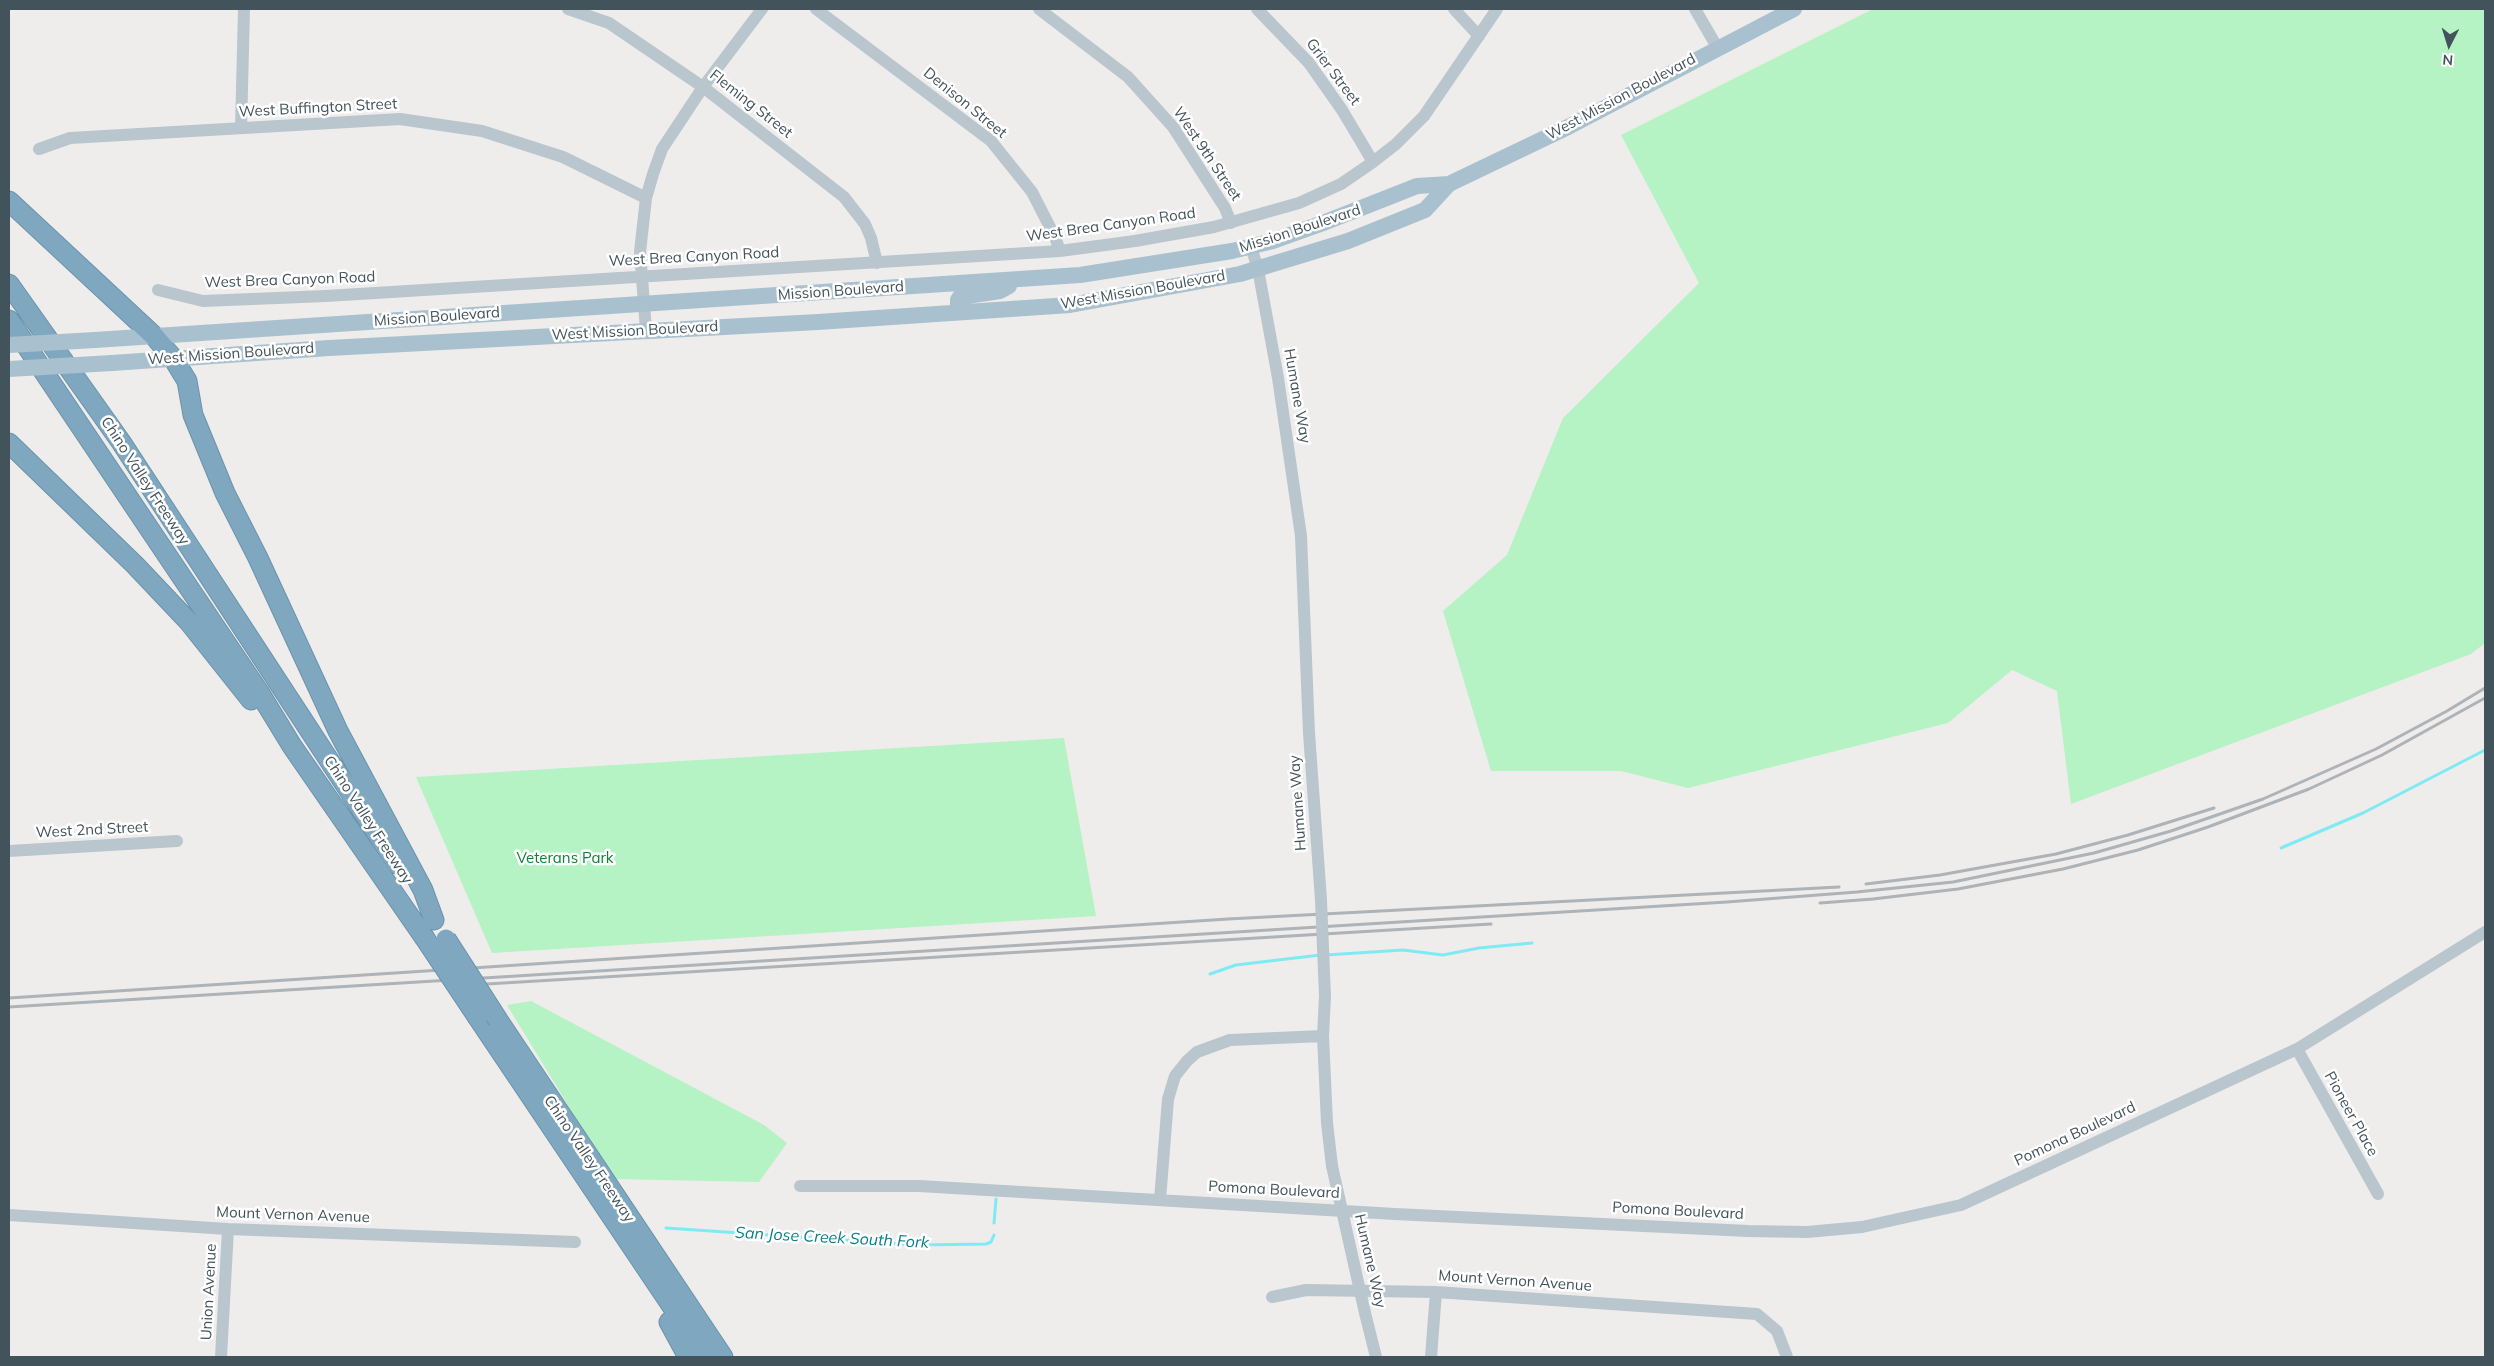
<!DOCTYPE html>
<html>
<head>
<meta charset="utf-8">
<style>
  body { margin:0 }
  #map { position:relative; width:2494px; height:1366px; overflow:hidden; background:#efecec; font-family:Mulish,sans-serif }
  canvas { display:block }
  .frame { position:absolute; inset:0; border:10px solid #43535b; pointer-events:none }
  .north { position:absolute; left:2424px; top:20px; width:50px; height:50px; -webkit-text-stroke:4px #fff; paint-order:stroke; rotate:185deg; font-size:14px; font-weight:700; line-height:20px; text-align:center; color:#43535b }
  .north::after { content:''; display:block; margin:auto; width:18px; height:22px; background:#43535b; clip-path:polygon(50% 0,100% 100%,50% 72%,0 100%) }
</style>
</head>
<body>
<div id="map">
<canvas width="2494" height="1366"></canvas>
<div class="frame"></div>
<div class="north">N</div>
</div>
<script>
const ctx = document.querySelector('canvas').getContext('2d');
ctx.lineJoin = 'round';
function paint(path, color) { ctx.fillStyle = color; ctx.fill(path, 'evenodd'); }
const toPath = rows => new Path2D(rows.map(r => 'M' + r).join(''));
function trace(path, color, width, dash) { ctx.strokeStyle = color; ctx.lineWidth = width; ctx.lineCap = dash ? 'butt' : 'round'; ctx.setLineDash(dash || []); ctx.stroke(path); }
function label(font, color, halo, rows, align = 'center') {
  ctx.font = font + ' Mulish,sans-serif'; ctx.lineWidth = 5; ctx.setLineDash([]); ctx.textBaseline = 'middle'; ctx.strokeStyle = halo; ctx.fillStyle = color; for (const [text, x, y, turn = 0] of rows) {
    ctx.save(); ctx.translate(x, y); ctx.rotate((+turn || 0) * Math.PI / 180); ctx.textAlign = isNaN(turn) ? turn : align; if (halo) ctx.strokeText(text, 0, 0); ctx.fillText(text, 0, 0); ctx.restore();
  }
}
const green = toPath([
  [1873,9,2485,9,2485,643,2471,654,2071,804,2057,691,2012,670,1948,723,1688,788,1621,771,1491,771,1443,611,1507,555,1563,418,1699,283,1621,135],
  [1064,738,1096,916,492,953,416,777],
  [531,1001,764,1125,787,1143,759,1182,613,1179,507,1005]
]);
const stream = toPath([
  [2281,848,2363,813,2485,750],
  [1326,955,1403,950,1443,955,1479,948,1532,943],
  [1210,974,1236,965,1320,955],
  [994,1223,996,1199],
  [666,1228,918,1245,986,1244,991,1242,994,1235]
]);
const minor = toPath([
  [568,9,609,23,703,87,844,197,865,224,871,238,877,263],
  [816,9,991,141,1032,192,1055,237,1060,251],
  [1039,9,1128,77,1173,127,1225,208,1231,223],
  [1257,9,1309,63,1342,110,1373,162],
  [1454,9,1479,36],
  [1695,9,1717,47],
  [241,128,244,9],
  [39,149,70,138,400,119,482,131,563,157,646,198],
  [1251,247,1258,269,1278,378,1301,536,1309,733,1321,900],
  [158,290,203,301,326,296,1060,251,1135,241,1214,227,1299,203,1341,184,1373,162,1396,144,1424,116,1497,9],
  [646,330,640,252,646,198,653,174,662,149,703,87,762,9],
  [9,851,177,841],
  [1325,996,1323,1036,1327,1123,1332,1166],
  [2297,1049,2378,1194],
  [800,1186,919,1186,1395,1214,1748,1231,1807,1232,1862,1227,1961,1205,2297,1049,2485,932],
  [1160,1200,1168,1099,1175,1076,1187,1061,1197,1052,1230,1040,1323,1036],
  [9,1215,228,1229,575,1242],
  [1272,1297,1306,1290,1436,1292,1757,1314,1777,1331,1787,1357],
  [1365,1313,1376,1357],
  [221,1357,228,1229],
  [1431,1357,1436,1292]
]);
const major = toPath([
  [958,312,958,300,960,297,1000,291,1009,286],
  [95,340,1080,275,1232,251,1273,241,1323,223,1417,186,1449,184],
  [112,363,329,348,818,322,1070,305,1240,274,1348,241,1425,210,1449,184,1568,127,1794,9]
]);
const highway = toPath([
  [9,201,154,336,173,358,187,381,193,415,225,493,258,558,338,731,423,890,434,920],
  [9,284,121,442,397,864],
  [9,320,259,692,292,746,424,937],
  [9,443,135,565,189,622,251,700],
  [478,1018,706,1357],
  [498,1020,723,1357],
  [669,1322,688,1357]
]);
const rail = toPath([
  [1866,884,1940,875,2056,854,2128,835,2214,808],
  [1820,903,1873,899,1958,889,2063,869,2138,850,2208,827,2309,789,2382,755,2485,698],
  [470,985,1491,924],
  [9,998,1228,919,1839,887],
  [9,1007,1727,902,1857,892,1953,882,2094,853,2171,831,2263,799,2376,749,2447,711,2485,688]
]);
const minorBridge = toPath([
  [1321,900,1325,996],
  [1332,1166,1365,1313]
]);
const majorBridge = toPath([
  [9,345,95,340],
  [9,369,112,363]
]);
const highwayBridge = toPath([
  [424,937,478,1018],
  [446,939,498,1020]
]);
const streetNames = [
  ["Grier Street",1333,72,53],
  ["West Mission Boulevard",1621,97,-28],
  ["Denison Street",965,103,39],
  ["Fleming Street",751,104,38],
  ["West Buffington Street",318,108,-3],
  ["West 9th Street",1207,154,56],
  ["West Brea Canyon Road",1111,225,-8],
  ["Mission Boulevard",1300,229,-18],
  ["West Brea Canyon Road",694,257,-3],
  ["West Brea Canyon Road",290,280,-2],
  ["West Mission Boulevard",1143,290,-10],
  ["Mission Boulevard",841,291,-4],
  ["Mission Boulevard",437,317,-4],
  ["West Mission Boulevard",635,331,-3],
  ["West Mission Boulevard",231,354,-4],
  ["Humane Way",1297,396,80],
  ["Chino Valley Freeway",145,481,57],
  ["Humane Way",1298,803,-94],
  ["Chino Valley Freeway",368,820,57],
  ["West 2nd Street",92,830,-3],
  ["Pioneer Place",2351,1114,61],
  ["Pomona Boulevard",2075,1134,-25],
  ["Chino Valley Freeway",589,1159,56],
  ["Pomona Boulevard",1274,1190,3],
  ["Pomona Boulevard",1678,1211,3],
  ["Mount Vernon Avenue",293,1215,2],
  ["Humane Way",1370,1261,77],
  ["Mount Vernon Avenue",1515,1281,4],
  ["Union Avenue",209,1292,-87]
];
const parkNames = [
  ["Veterans Park",565,858]
];
const waterNames = [
  ["San Jose Creek South Fork",832,1238,3]
];
paint(green, '#b5f2c4');
trace(stream, '#7eebf2', 3);
trace(highway, '#6a93ab', 21);
trace(minor, '#b9c6cd', 12);
trace(major, '#a9c1ce', 16);
trace(highway, '#7fa8c0', 19);
trace(rail, '#adb3b7', 3);
trace(highwayBridge, '#6a93ab', 21, []);
trace(minorBridge, '#b9c6cd', 12);
trace(majorBridge, '#a9c1ce', 16);
trace(highwayBridge, '#7fa8c0', 19);
label('15px', '#43535b', '#fff', streetNames);
label('15px', '#0f8138', '#fff', parkNames);
label('italic 16px', '#057f88', '#fff', waterNames);
</script>
</body>
</html>
